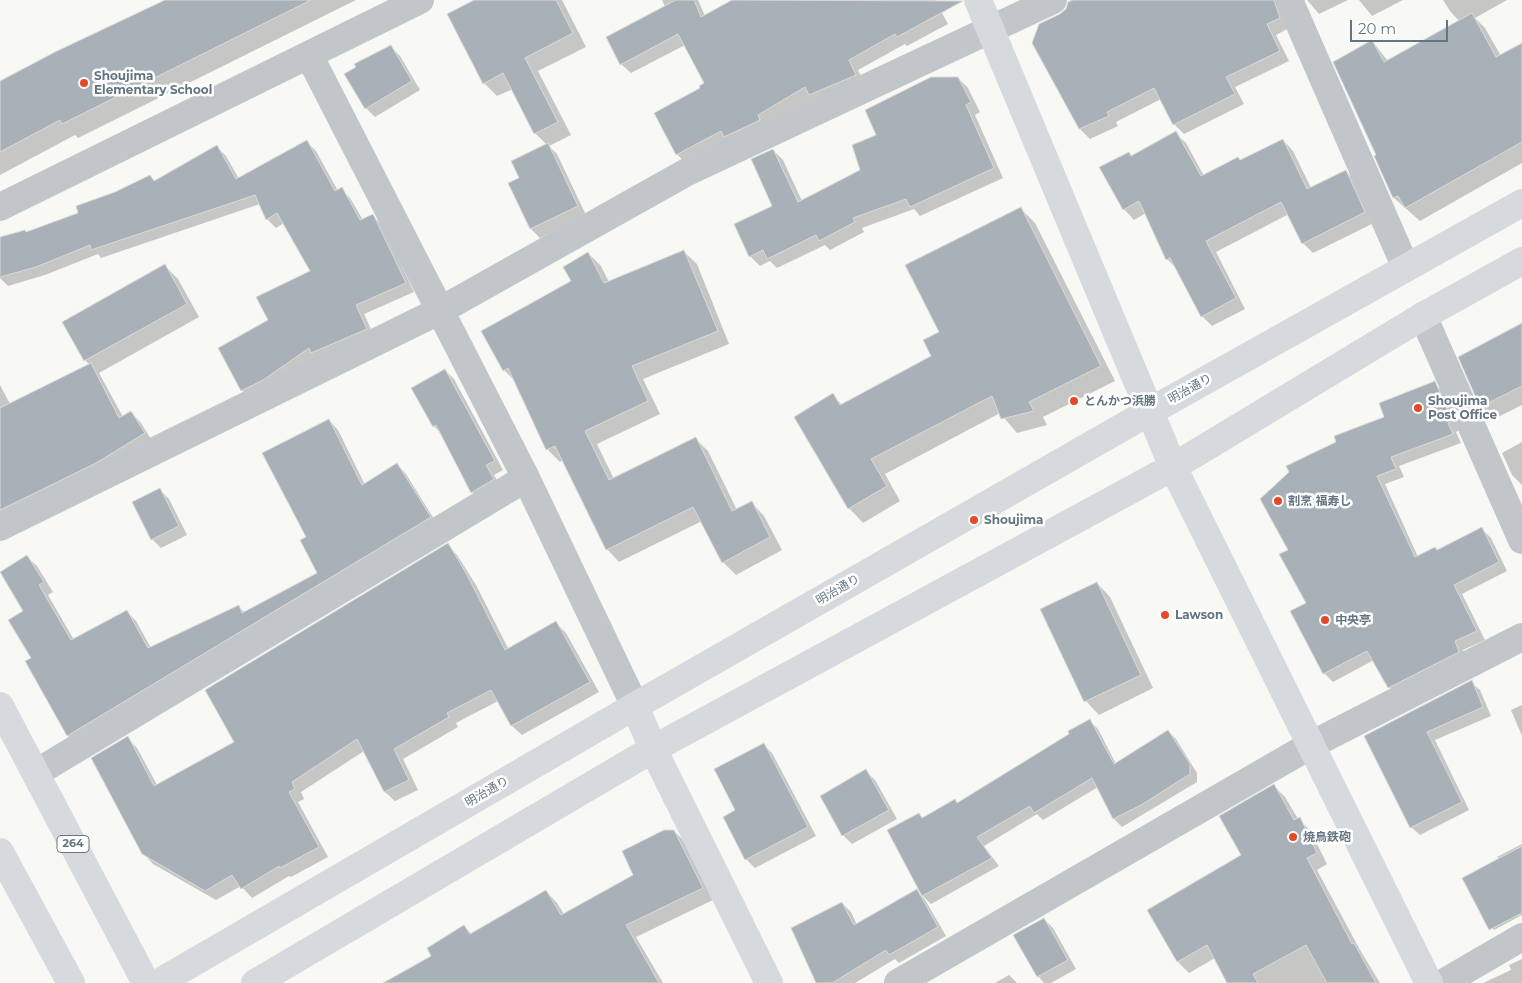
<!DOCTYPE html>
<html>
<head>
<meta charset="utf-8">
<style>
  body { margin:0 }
  #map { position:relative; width:1522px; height:983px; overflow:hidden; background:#f8f8f5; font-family:Montserrat,sans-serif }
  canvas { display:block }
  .scale { position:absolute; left:1350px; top:20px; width:98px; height:22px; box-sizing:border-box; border:2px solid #637581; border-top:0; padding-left:6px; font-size:15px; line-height:18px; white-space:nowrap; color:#637581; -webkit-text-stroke:4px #fff; paint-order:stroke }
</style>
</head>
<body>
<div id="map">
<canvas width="1522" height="983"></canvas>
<div class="scale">20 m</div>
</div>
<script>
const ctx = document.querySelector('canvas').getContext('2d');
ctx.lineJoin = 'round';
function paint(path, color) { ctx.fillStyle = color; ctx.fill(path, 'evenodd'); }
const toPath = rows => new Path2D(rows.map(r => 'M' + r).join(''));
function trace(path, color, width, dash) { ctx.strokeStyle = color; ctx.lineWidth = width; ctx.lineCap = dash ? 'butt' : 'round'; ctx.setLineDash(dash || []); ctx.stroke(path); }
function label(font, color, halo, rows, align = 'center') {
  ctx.font = font + ' Montserrat,"Noto Sans JP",sans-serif'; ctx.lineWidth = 5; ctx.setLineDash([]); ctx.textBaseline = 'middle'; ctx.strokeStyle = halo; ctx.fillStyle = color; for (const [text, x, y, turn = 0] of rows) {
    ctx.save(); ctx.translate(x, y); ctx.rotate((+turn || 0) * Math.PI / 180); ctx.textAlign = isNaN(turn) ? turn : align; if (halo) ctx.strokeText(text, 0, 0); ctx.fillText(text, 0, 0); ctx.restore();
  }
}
const shadow = toPath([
  [168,0,356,0,78,138,75,135,0,175,0,82],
  [477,0,562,0,586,47,538,71,571,135,549,146,557,154,586,215,540,238,531,229,510,184,521,178,547,145,535,133,513,89,497,96,484,83],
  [662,0,698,0,705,16,734,0,935,0,948,24,907,46,905,44,858,70,865,84,686,164,677,154,705,84,685,45,631,73,621,64,665,7],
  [1070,0,1287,0,1289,28,1276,35,1289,61,1235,87,1244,104,1184,134,1174,124,1161,99,1116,122,1118,126,1090,139,1080,129,1034,43,1067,9],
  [1307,0,1348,0,1319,14],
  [1359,0,1403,0,1372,16],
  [1443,0,1507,0,1475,18,1485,28,1501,56,1522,45,1522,163,1420,221,1394,198,1377,156,1372,41,1388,61,1459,21,1450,11],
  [391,47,400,56,420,90,375,117,366,108,346,74],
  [958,78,968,88,980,112,975,115,1003,178,920,216,914,209,862,228,864,232,830,250,825,245,777,268,770,261,760,266,750,256,773,206,773,150,783,160,802,201,862,170,878,135],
  [1175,133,1186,143,1204,176,1241,161,1283,140,1293,151,1311,188,1346,171,1356,182,1374,223,1313,253,1303,243,1289,214,1216,252,1245,309,1212,326,1202,316,1178,270,1167,259,1146,213,1134,220,1124,209,1128,153,1132,157],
  [307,142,316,151,338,191,341,189,350,198,363,220,373,216,382,225,414,292,364,314,375,338,251,399,242,390,312,271,284,223,276,228,267,219,260,204,101,258,98,254,45,275,8,286,0,278,0,239,27,233,80,213,150,176,155,181,217,147,226,156,239,179],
  [1020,208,1035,223,1115,381,1043,417,1047,425,1017,433,1000,413,885,474,900,501,863,523,849,508,833,395,842,405,933,357,941,333],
  [684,252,697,264,729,344,643,379,660,414,597,444,614,479,696,439,708,451,737,510,752,503,764,516,782,550,736,575,723,562,702,521,619,562,607,549,563,460,560,462,547,449,516,382,504,370,572,282,588,253,601,266,609,282],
  [165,266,178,279,199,317,99,373,123,417,131,412,141,423,154,444,0,526,0,385,10,404,90,365,85,360],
  [1522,325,1522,405,1494,419,1481,406,1460,358],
  [445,370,454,379,503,470,494,475,502,489,481,501,472,492,441,434,434,426],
  [1434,383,1443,392,1460,430,1456,432,1461,443,1399,466,1404,477,1385,484,1418,557,1437,551,1482,529,1491,538,1507,571,1462,594,1485,640,1463,650,1467,661,1398,696,1389,687,1374,660,1333,682,1324,673,1307,604,1289,550,1386,417],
  [329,420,338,430,365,485,397,464,406,474,439,527,77,745,68,736,33,658,25,611,27,557,37,566,53,592,48,595,74,640,126,611,136,621,151,648,238,606,245,613,319,574,307,537],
  [1522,442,1522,485,1512,475,1502,453],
  [160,490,169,499,187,535,161,548,152,539],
  [447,545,457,555,476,585,509,650,556,623,566,633,599,692,522,735,512,726,498,701,456,723,458,727,403,759,418,790,395,801,385,792,364,751,301,792,304,799,298,802,328,857,291,877,289,876,252,898,241,886,216,900,153,864,143,853,127,738,137,748,157,785,235,743],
  [1097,583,1110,597,1153,688,1099,715,1086,701,1042,609],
  [1471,682,1480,690,1491,716,1435,740,1469,810,1420,835,1411,827,1365,736],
  [1522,705,1522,736,1511,710],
  [1090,721,1098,729,1116,764,1168,731,1176,739,1197,773,1197,782,1122,827,1114,819,1098,787,1043,820,1037,814,984,846,999,866,931,904,924,897,889,831,919,814,923,818,955,801,958,804],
  [763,744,772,753,816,836,755,868,746,859,737,811],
  [866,771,875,780,897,819,852,844,843,835],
  [1274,786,1285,797,1298,819,1310,830,1327,864,1317,870,1360,950,1380,983,1228,983,1215,958,1189,973,1178,962,1148,910,1243,856],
  [674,831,686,843,713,900,636,937,663,983,388,983,433,956,464,927,472,934,546,891,557,903,564,914,635,876],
  [1522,844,1522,915,1494,930,1486,922,1499,860,1497,857],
  [916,891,924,898,946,936,899,963,895,959,855,983,817,983,842,903,851,912,857,925],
  [1044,919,1053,928,1076,969,1051,983,1044,983,1038,976],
  [1522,959,1522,983,1483,983,1511,970,1509,965],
  [1009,975,1017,983,995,983]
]);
const building = toPath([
  [165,0,311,0,62,124,60,120,0,152,0,81,55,52,165,0],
  [474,0,556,0,573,33,525,58,558,122,534,134,503,73,483,84,447,14,474,0],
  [676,0,694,0,701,17,732,0,963,1,897,37,895,34,849,60,856,75,809,95,805,87,758,115,760,120,724,137,721,131,676,155,654,113,700,88,699,86,704,83,678,34,620,65,606,37,676,0],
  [1073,0,1274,0,1280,18,1267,24,1280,51,1226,77,1235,94,1173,125,1154,88,1107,112,1109,116,1079,129,1032,43,1039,24,1060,14,1066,9,1068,2,1073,0],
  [1472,13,1496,57,1522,43,1522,142,1405,208,1398,196,1393,198,1374,156,1376,155,1333,62,1372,40,1384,62,1472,13],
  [391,45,412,81,365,109,344,74,356,67,354,64,391,45],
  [931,77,958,77,971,102,966,105,994,168,910,207,906,199,853,218,855,222,819,241,816,235,767,259,763,250,749,257,734,224,772,206,751,159,773,149,798,202,860,170,852,145,876,135,865,110,931,77],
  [1176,131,1201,176,1238,157,1240,160,1283,139,1307,189,1346,170,1365,212,1302,244,1281,202,1206,241,1236,298,1201,317,1170,258,1166,260,1139,201,1123,210,1099,167,1129,152,1131,156,1176,131],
  [307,140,335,191,342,187,360,220,373,214,406,283,356,305,367,329,311,353,309,348,263,380,241,391,218,348,268,320,256,297,310,271,277,213,266,220,255,195,91,250,90,245,36,267,0,277,0,237,25,230,26,232,78,213,76,206,115,192,150,175,154,181,217,145,236,179,307,140],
  [548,143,578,206,530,229,508,183,519,178,511,161,548,143],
  [1021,207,1101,366,1029,402,1034,411,1001,419,992,396,871,459,887,486,848,509,794,417,833,393,840,405,931,356,923,340,939,332,905,265,1021,207],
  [684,250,718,331,632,366,648,401,585,431,609,480,696,437,732,511,752,501,770,537,722,563,693,507,606,550,555,446,546,450,508,368,503,371,481,331,571,281,563,267,588,252,604,283,684,250],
  [165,264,187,304,84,361,62,322,165,264],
  [1522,323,1522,386,1480,407,1458,357,1522,323],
  [91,363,119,418,131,411,145,433,96,463,0,510,0,408,91,363],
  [445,369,495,461,486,465,494,479,471,493,436,425,433,427,411,388,445,369],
  [1435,381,1452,421,1448,423,1453,434,1391,457,1396,469,1377,476,1415,557,1435,547,1437,550,1482,527,1499,562,1454,585,1477,631,1455,641,1459,652,1388,688,1367,651,1323,674,1290,611,1306,603,1279,554,1288,550,1260,499,1289,472,1286,466,1336,442,1334,436,1384,417,1379,403,1435,381],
  [329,419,362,485,397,463,431,517,67,736,25,661,31,658,8,620,23,611,0,572,27,555,44,582,39,585,71,640,127,610,148,648,239,605,242,613,317,573,300,540,306,537,262,453,329,419],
  [160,488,179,526,151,540,132,502,160,488],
  [448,543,466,573,505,650,556,621,590,682,511,726,491,690,447,713,449,717,394,749,409,780,384,792,357,739,292,782,295,789,289,792,319,847,280,868,279,866,241,889,232,875,205,891,142,854,91,758,128,736,154,786,234,742,205,690,448,543],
  [1097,582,1141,675,1084,702,1040,609,1097,582],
  [1472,680,1483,707,1427,732,1462,802,1410,828,1364,736,1472,680],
  [1090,719,1114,764,1168,730,1190,764,1190,774,1141,805,1113,819,1092,778,1034,813,1030,806,977,837,992,858,922,896,887,830,919,813,922,818,955,799,957,803,1069,734,1068,731,1090,719],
  [764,743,808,827,745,860,723,817,735,810,714,769,764,743],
  [866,769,889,810,842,836,820,796,866,769],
  [1274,784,1294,820,1300,817,1317,853,1307,858,1352,944,1354,943,1376,983,1327,983,1306,945,1253,974,1258,983,1227,983,1207,945,1177,962,1147,910,1241,855,1219,816,1274,784],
  [664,830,674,830,703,888,626,925,659,983,383,983,431,956,427,948,464,925,470,934,546,890,561,915,633,875,622,851,664,830],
  [1522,846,1522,913,1489,930,1462,878,1522,846],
  [917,889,938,927,889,955,886,950,832,983,816,983,791,928,842,902,854,925,917,889],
  [1044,918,1068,960,1037,977,1013,935,1044,918]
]);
const street = toPath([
  [1289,0,1406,268],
  [309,55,526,478,635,706],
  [0,207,420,0],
  [1423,316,1522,540],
  [0,527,441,310,687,172,1053,0],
  [36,773,526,478],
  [898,983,1311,745,1522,637],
  [1443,983,1522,937]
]);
const secondary = toPath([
  [978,0,1173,467,1429,983],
  [635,706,653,749,769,983],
  [158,983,635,706,1149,412,1522,203],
  [255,983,653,749,1173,467,1423,316,1522,261]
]);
const highway = toPath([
  [0,706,146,983],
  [0,852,71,983]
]);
const markers = [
  [84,83,5,"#e54928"],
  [1074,401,5,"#e54928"],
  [1418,408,5,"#e54928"],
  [1278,501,5,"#e54928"],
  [974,520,5,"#e54928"],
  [1165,615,5,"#e54928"],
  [1325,620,5,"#e54928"],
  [1293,837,5,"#e54928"]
];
const shields = [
  [73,844,32]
];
const shieldNames = [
  ["264",73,844]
];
const poiNames = [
  ["Shoujima",94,76],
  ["Elementary School",94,90],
  ["とんかつ浜勝",1084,401],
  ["Shoujima",1428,401],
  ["Post Office",1428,415],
  ["割烹 福寿し",1288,501],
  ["Shoujima",984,520],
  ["Lawson",1175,615],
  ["中央亭",1335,620],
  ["焼鳥鉄砲",1303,837]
];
const streetNames = [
  ["明治通り",1190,389,-29],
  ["明治通り",838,590,-30],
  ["明治通り",487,792,-30]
];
paint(shadow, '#0003');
paint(building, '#a8b1b7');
trace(building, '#dadad8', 1);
trace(street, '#c1c6ca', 28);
trace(secondary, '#d6dade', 28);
trace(highway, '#d6dade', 28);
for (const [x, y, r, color] of markers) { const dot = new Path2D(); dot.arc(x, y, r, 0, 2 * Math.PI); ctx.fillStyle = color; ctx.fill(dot); trace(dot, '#fff', 2); }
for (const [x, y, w] of shields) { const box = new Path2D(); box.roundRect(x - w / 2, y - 8.5, w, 17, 4); ctx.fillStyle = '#fff'; ctx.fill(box); trace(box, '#637581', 1); }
label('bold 11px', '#637581', null, shieldNames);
label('bold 12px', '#637581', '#fff', poiNames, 'left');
label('12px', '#637581', '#fff', streetNames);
</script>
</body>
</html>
